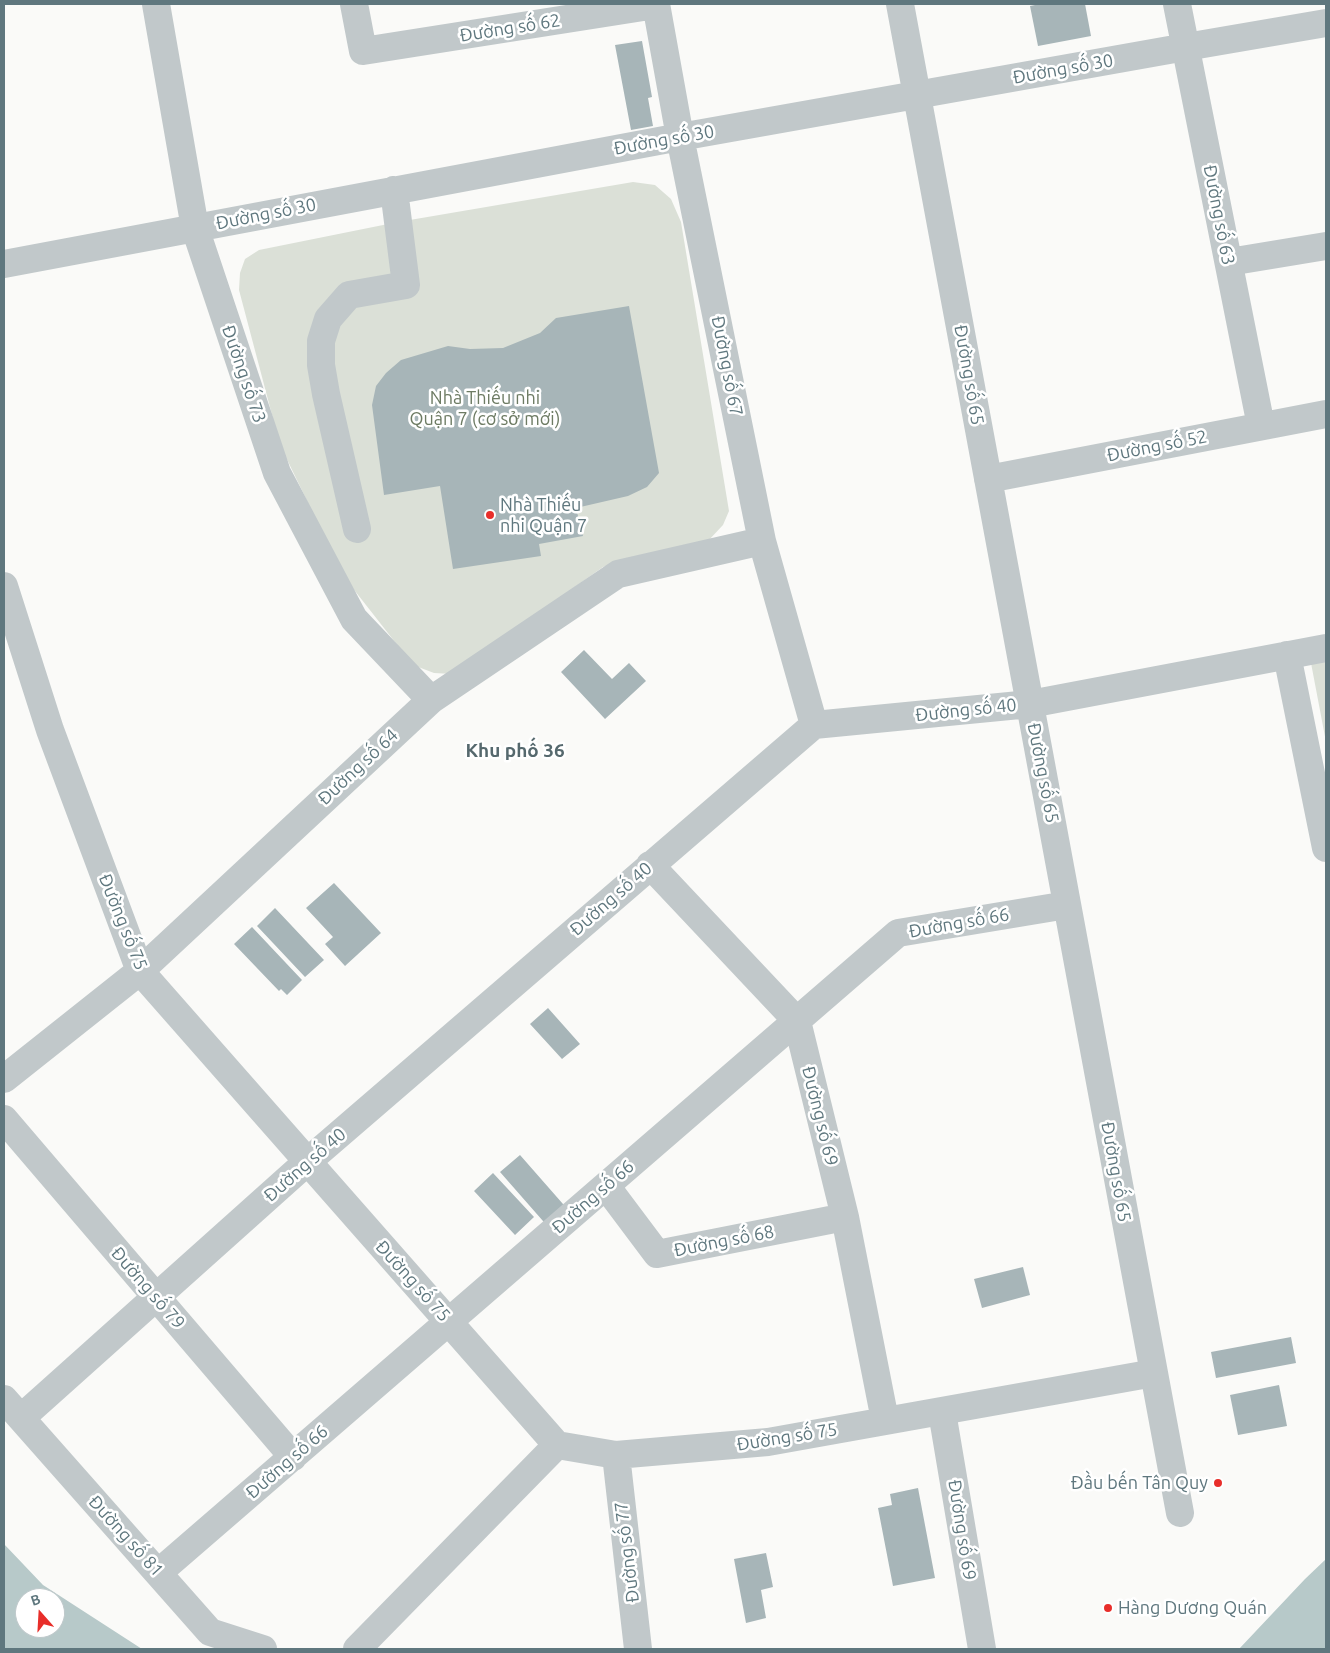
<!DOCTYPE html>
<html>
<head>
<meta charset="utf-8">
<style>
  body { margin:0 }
  #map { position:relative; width:1330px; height:1653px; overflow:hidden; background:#fafaf8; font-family:Ubuntu,sans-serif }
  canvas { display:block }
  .frame { position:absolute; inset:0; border:5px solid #5f777e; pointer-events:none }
  .north { position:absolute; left:15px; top:1588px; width:50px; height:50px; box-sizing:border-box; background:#fff; border:1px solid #bfc9cb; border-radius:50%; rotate:341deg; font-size:14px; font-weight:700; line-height:20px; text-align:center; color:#5f777e }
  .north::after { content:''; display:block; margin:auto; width:18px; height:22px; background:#e82e2a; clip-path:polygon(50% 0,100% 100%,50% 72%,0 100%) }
</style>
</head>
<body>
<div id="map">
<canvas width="1330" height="1653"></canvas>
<div class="frame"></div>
<div class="north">B</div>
</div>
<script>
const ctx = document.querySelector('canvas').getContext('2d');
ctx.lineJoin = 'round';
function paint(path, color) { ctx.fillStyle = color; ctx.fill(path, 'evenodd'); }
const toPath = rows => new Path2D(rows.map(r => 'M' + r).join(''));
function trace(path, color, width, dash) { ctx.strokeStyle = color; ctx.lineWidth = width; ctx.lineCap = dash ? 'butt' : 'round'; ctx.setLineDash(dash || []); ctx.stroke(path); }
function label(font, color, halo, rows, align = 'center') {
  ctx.font = font + ' Ubuntu,sans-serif'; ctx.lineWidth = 5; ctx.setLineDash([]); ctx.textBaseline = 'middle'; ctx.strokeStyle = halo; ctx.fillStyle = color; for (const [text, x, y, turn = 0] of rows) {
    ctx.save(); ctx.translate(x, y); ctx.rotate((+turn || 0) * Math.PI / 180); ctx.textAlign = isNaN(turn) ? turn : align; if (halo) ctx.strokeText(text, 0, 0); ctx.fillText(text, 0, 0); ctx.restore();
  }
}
const green = toPath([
  [633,182,655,185,671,199,681,222,729,511,723,525,708,541,603,567,452,674,434,673,413,665,344,577,280,445,239,290,240,273,245,259,259,250,398,222],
  [1326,661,1326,742,1311,663]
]);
const water = toPath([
  [4,1544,43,1585,142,1649,4,1649],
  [25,1598,55,1598,55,1628,25,1628],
  [1326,1559,1326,1649,1239,1649,1305,1579]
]);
const building = toPath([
  [1040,4,1085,4,1091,36,1038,46,1030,6],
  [642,41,652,97,648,98,653,126,631,130,615,45],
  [629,306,659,473,647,487,628,496,576,508,583,536,539,544,541,556,453,569,440,486,384,495,372,405,376,386,386,373,401,360,448,346,470,349,503,348,540,333,556,318],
  [584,650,612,679,629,663,646,681,605,719,561,672],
  [334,883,381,933,345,966,325,944,333,937,306,908],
  [275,908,324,960,305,977,257,926],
  [252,927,302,980,287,995,281,989,279,991,234,944],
  [548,1008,580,1044,562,1059,530,1024],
  [520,1155,570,1212,550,1229,500,1172],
  [493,1173,534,1217,515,1235,474,1191],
  [1023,1267,1030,1295,982,1308,974,1279],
  [1291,1337,1296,1363,1216,1378,1211,1352],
  [1279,1385,1287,1426,1238,1435,1230,1395],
  [918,1488,935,1578,893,1586,878,1508,892,1505,890,1494],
  [766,1553,773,1587,761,1590,766,1618,746,1623,734,1559]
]);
const minor = toPath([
  [156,4,195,228,277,473,354,619,431,700],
  [354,4,363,51,656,5],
  [656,4,680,137,762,541,814,725],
  [900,4,1180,1513],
  [1177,4,1261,426],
  [1229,262,1326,246],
  [4,264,680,137,1186,47,1326,23],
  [988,479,1326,414],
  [357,529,326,394,321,365,321,341,328,319,349,295,406,285,394,190],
  [4,586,50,730,140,971,557,1445,616,1455,768,1442,1154,1373],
  [1287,655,1326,848],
  [650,865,797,1021,845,1217,885,1420],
  [4,1079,140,971,431,700,618,574,762,541],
  [4,1119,293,1457],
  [606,1186,657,1254,845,1217],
  [4,1399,210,1632,263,1649],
  [942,1412,982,1649],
  [21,1418,307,1162,814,725,1030,704,1326,648],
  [616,1455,638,1649],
  [158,1573,898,933,1067,905],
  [357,1649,557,1445]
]);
const markers = [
  [490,515,5,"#e82e2a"],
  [1218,1483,5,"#e82e2a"],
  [1108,1608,5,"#e82e2a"]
];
const streetNames = [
  ["Đường số 62",510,28,-9],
  ["Đường số 30",1063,69,-10],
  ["Đường số 30",664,140,-10],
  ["Đường số 30",266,214,-11],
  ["Đường số 63",1219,215,79],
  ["Đường số 67",727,366,79],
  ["Đường số 73",244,374,71],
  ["Đường số 65",969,375,80],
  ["Đường số 52",1157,446,-11],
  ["Đường số 40",966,710,-6],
  ["Đường số 64",358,767,-43],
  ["Đường số 65",1043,773,79],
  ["Đường số 40",611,899,-41],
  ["Đường số 75",123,922,68],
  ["Đường số 66",959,923,-10],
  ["Đường số 69",820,1116,76],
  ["Đường số 40",305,1165,-41],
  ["Đường số 65",1116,1172,80],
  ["Đường số 66",593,1197,-41],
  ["Đường số 68",724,1241,-11],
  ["Đường số 75",413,1281,48],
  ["Đường số 79",148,1288,49],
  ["Đường số 75",787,1437,-9],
  ["Đường số 66",287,1462,-41],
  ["Đường số 69",962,1530,81],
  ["Đường số 81",126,1536,48],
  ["Đường số 77",627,1552,-97]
];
const parkNames = [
  ["Nhà Thiếu nhi",485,398],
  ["Quận 7 (cơ sở mới)",485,419]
];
const poiNames = [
  ["Nhà Thiếu",500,505],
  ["nhi Quận 7",500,526],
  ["Đầu bến Tân Quy",1208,1483,"right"],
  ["Hàng Dương Quán",1118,1608]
];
const neighbourhoodNames = [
  ["Khu phố 36",515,751]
];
paint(green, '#dbe0d7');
paint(water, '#b7c9c9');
paint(building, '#a7b5b8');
trace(minor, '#c1c8ca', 28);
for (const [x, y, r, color] of markers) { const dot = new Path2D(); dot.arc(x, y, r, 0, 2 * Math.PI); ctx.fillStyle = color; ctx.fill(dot); trace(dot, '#fff', 2); }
label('18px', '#5f777e', '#fff', streetNames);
label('18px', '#6d7b63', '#fff', parkNames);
label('18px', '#5f777e', '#fff', poiNames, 'left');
label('bold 19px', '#56696e', '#fff', neighbourhoodNames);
</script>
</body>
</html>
